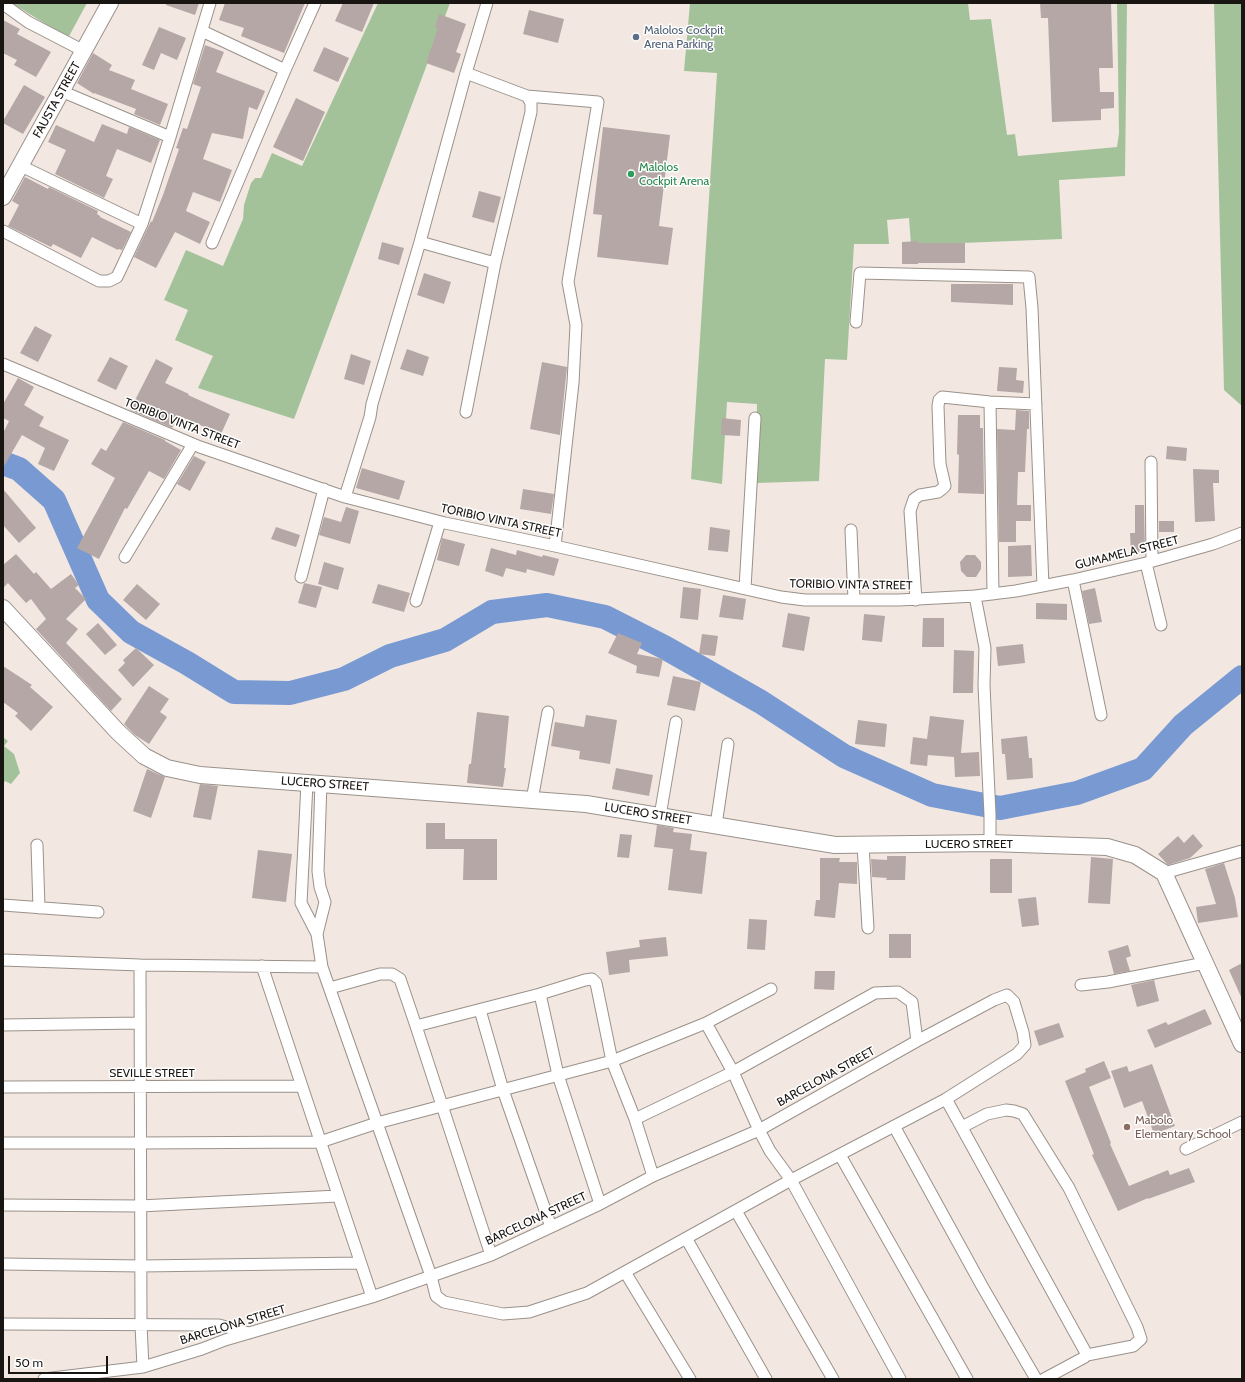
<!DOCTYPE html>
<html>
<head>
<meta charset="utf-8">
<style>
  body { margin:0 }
  #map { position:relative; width:1245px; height:1382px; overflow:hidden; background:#f2e8e1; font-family:Cabin,sans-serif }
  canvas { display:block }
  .frame { position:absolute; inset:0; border:4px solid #191513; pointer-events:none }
  .scale { position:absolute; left:8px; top:1356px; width:100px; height:18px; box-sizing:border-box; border:2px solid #191513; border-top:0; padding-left:5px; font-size:12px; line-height:14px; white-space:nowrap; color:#191513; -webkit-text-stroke:3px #fff; paint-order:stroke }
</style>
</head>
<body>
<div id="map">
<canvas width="1245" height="1382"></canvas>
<div class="frame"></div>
<div class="scale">50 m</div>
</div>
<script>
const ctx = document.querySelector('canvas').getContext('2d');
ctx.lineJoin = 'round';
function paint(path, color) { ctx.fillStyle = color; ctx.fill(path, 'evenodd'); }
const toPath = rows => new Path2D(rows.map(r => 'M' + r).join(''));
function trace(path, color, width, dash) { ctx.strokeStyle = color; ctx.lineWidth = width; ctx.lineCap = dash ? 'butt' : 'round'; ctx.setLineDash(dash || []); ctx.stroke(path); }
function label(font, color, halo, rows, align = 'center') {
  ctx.font = font + ' Cabin,sans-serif'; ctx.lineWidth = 3; ctx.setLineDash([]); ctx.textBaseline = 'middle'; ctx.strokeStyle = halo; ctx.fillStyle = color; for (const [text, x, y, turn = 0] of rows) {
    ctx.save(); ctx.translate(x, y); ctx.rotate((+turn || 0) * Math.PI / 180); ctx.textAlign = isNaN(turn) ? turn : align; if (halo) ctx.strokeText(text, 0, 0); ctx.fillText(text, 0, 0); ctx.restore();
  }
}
const green = toPath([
  [12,3,87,3,68,38],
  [378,3,450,3,294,419,198,388,213,356,175,340,188,310,164,300,186,250,223,266,243,219,244,205,251,183,255,178,261,178,272,153,302,166],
  [690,3,968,3,970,20,991,19,1007,135,1015,134,1018,156,1117,147,1119,133,1117,3,1127,3,1125,176,1059,180,1062,239,911,245,909,218,887,220,889,244,854,244,847,360,825,359,819,481,756,483,757,404,727,402,722,484,691,479,717,73,684,71],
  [1214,3,1242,3,1242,406,1224,390],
  [3,737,8,741,4,746,14,754,20,773,11,784,5,781,3,785]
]);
const river = toPath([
  [3,463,19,469,54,500,98,600,131,632,187,663,234,692,290,693,344,679,390,656,445,640,492,612,547,605,605,617,664,647,761,702,844,756,932,795,1000,808,1077,793,1143,769,1183,725,1242,677]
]);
const building = toPath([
  [166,3,199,3,195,15,166,5],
  [225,3,305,3,284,53,241,36,244,28,219,20],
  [343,3,374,3,362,32,335,21],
  [1040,3,1111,3,1113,68,1099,68,1100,92,1114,92,1114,108,1101,109,1101,120,1052,122,1048,18,1041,18],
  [529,10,564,19,558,43,523,34],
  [439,14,466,24,456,52,461,54,454,73,426,63,438,28,435,27],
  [3,20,20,29,17,34,51,52,36,77,14,65,17,60,3,53],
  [159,27,186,38,177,60,161,53,154,70,142,65],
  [205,45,224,52,216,72,265,91,257,110,249,107,243,139,212,133,203,159,232,170,220,202,193,192,186,211,210,222,200,244,175,232,156,268,134,257,151,221,152,222,163,195,179,149,176,148,183,128,187,129,201,87,193,84],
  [324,47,349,58,338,82,313,71],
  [93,53,112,65,109,70,135,80,131,89,168,104,160,125,134,114,136,109,94,93,94,94,77,83],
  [24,85,45,97,23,134,3,123,3,121],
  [296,98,325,112,303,161,273,147],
  [102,124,127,134,129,127,160,140,151,163,117,149,106,176,113,179,104,198,55,174,66,150,48,142,56,125,94,142],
  [603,127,670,135,659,226,673,228,668,265,597,257,602,215,593,214],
  [25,177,48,189,49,187,98,211,97,214,100,216,100,217,131,232,122,250,118,249,118,250,92,237,81,258,53,244,51,247,8,226,19,205,12,201],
  [479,191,501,197,494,223,472,217],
  [918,241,918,243,965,243,965,263,918,263,918,264,902,264,902,242],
  [382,242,404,248,399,265,378,259],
  [424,273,451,282,444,304,417,295],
  [951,284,1013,284,1013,305,951,302],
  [35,326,52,335,38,362,20,353],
  [407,349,429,357,423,376,400,369],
  [351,354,371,361,364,385,344,379],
  [110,357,128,366,116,390,97,381],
  [156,359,173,368,165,383,189,394,188,395,230,414,221,434,179,416,172,428,130,410],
  [542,362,567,367,560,435,530,429],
  [999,367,1017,368,1016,380,1024,381,1023,393,997,391],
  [18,378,34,387,24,405,44,417,39,426,69,440,54,471,38,464,45,448,22,435,3,468,3,433,9,421,3,418,3,404],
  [1016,410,1029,411,1029,429,1027,429,1025,472,1018,472,1017,505,1031,505,1031,521,1016,521,1016,542,999,542,997,429,1015,430],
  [958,415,980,415,980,428,983,428,984,494,958,493,959,455,957,454],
  [722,418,741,420,740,436,721,435],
  [123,422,165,440,165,441,181,450,164,479,149,471,127,509,125,508,99,559,77,548,115,478,91,464,101,448,106,451],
  [1167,446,1187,448,1186,461,1166,459],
  [194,456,206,462,190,491,177,484],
  [362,468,405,481,399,500,356,488],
  [1193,469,1219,470,1219,483,1213,483,1215,521,1195,522],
  [3,489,36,528,19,543,3,525],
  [523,489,554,494,551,514,520,509],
  [1135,505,1144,505,1145,552,1131,553,1130,533,1135,533],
  [346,507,359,511,350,544,319,535,324,517,341,522],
  [1159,521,1174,521,1174,532,1159,532],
  [276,527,300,535,296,547,271,539],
  [710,527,730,530,728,552,708,550],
  [442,538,465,544,459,566,437,560],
  [1031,545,1032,576,1008,577,1008,546],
  [491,548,516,555,517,550,542,557,543,555,559,559,554,576,527,569,526,573,506,568,503,577,485,571],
  [16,554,34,574,36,572,51,589,71,574,79,585,75,588,86,599,66,619,78,629,66,643,122,699,111,711,36,629,46,619,31,599,26,603,8,583,3,588,3,565],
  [966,555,975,555,981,562,981,569,976,577,967,577,961,571,960,562],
  [324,562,344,568,338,590,318,584],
  [304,583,322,587,316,608,298,603],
  [137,584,160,604,146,620,123,600],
  [378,584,410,593,404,612,372,603],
  [683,587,701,589,698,620,680,618],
  [1095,588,1102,622,1089,624,1082,591],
  [723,595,746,599,743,620,719,617],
  [1036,603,1067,604,1067,620,1036,619],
  [788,613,810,617,804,651,782,647],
  [864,614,885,616,882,642,862,640],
  [923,618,944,618,944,647,922,647],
  [98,623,117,645,105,655,86,634],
  [618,633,642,643,637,654,663,659,659,677,636,673,637,666,608,653],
  [702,634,718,636,715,656,699,654],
  [1023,644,1025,663,998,666,996,647],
  [136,648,154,665,133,687,118,670,125,663,123,660],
  [954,650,974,651,973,693,953,693],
  [3,666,32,685,30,687,53,707,31,731,15,716,18,713,3,702],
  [673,676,701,682,695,711,667,705],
  [149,686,169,699,160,712,167,717,149,744,135,735,124,724],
  [477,712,509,716,504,768,506,768,503,787,467,783,469,764,471,764],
  [586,715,617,720,610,764,579,759,580,751,551,746,555,722,584,727],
  [930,716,964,720,961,753,979,752,980,776,955,777,954,757,928,755,927,766,910,764,913,737,927,739],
  [858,720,887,724,885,747,855,744],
  [1027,736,1029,758,1032,758,1033,778,1007,780,1005,754,1002,754,1001,739],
  [616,768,653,775,649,796,612,789],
  [147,769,165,777,151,818,133,811],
  [200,784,218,786,211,820,193,817],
  [426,823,445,823,445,839,497,839,497,880,463,880,464,849,426,849],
  [657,825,674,828,673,832,692,834,690,850,707,852,702,894,668,890,673,849,654,847],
  [620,834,632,835,629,858,617,857],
  [1193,834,1203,846,1190,858,1168,865,1158,854,1178,836,1184,843],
  [258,850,292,854,286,902,252,898],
  [887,856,906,856,905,880,886,880,887,878,872,877,871,859,887,860],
  [1091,857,1113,859,1110,904,1088,903],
  [820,858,840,858,839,862,857,862,857,884,839,883,835,918,814,916,816,900,820,900],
  [990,859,1012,859,1012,893,990,893],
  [1224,863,1235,898,1238,917,1198,923,1196,907,1216,904,1205,869],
  [1036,897,1039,925,1022,927,1018,899],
  [749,919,767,920,765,950,747,949],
  [889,934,911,934,911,958,889,958],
  [666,937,668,956,629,960,630,972,609,975,606,952,640,947,639,940],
  [1128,945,1131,956,1126,958,1130,971,1114,974,1108,951],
  [1242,963,1242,999,1229,970],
  [815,971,835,971,834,990,814,989],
  [1154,980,1159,1001,1137,1007,1131,985],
  [1205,1009,1212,1024,1155,1048,1147,1030,1166,1022,1168,1025],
  [1059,1023,1064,1037,1039,1046,1034,1031],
  [1104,1061,1111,1078,1089,1087,1111,1143,1110,1144,1129,1186,1168,1170,1170,1175,1189,1168,1195,1182,1148,1199,1148,1198,1118,1211,1092,1155,1094,1154,1065,1081,1086,1072,1085,1069],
  [1152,1064,1175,1126,1154,1134,1142,1101,1124,1108,1111,1071,1127,1066,1129,1072]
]);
const street = toPath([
  [3,4,28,22,84,51],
  [202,31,285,70],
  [466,73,527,96,531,103,531,112,495,263,466,412],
  [61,91,170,137],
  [527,96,598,102,568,282,576,325,573,383,555,546],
  [21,166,142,224],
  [3,231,99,281,109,281,117,277,142,224,170,137,210,3],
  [420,242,495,263],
  [212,243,285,70,315,3],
  [856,322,860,273,1029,277,1032,308,1043,586],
  [3,364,200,447,345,497,445,523,555,546,781,597,805,600,899,600,975,596,1016,591,1073,580,1146,563,1213,544,1242,533],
  [990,402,993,594],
  [1151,462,1152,561],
  [345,497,370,417,372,404,420,242,466,73,487,3],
  [851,530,854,600],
  [125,557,193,444],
  [1146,563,1161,625],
  [301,577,324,489],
  [1073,580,1101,715],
  [745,588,755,418],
  [975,596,985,648,984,685,990,815,990,843],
  [916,600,910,511,914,499,920,495,938,492,942,489,945,486,940,464,938,406,939,400,942,397,990,402,1036,404],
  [416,601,440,522],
  [307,783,301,903,317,934,325,902,320,887,318,871,321,783],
  [532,800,548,712],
  [660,816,676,722],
  [716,825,728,744],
  [37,845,39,908],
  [863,845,868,928],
  [1164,873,1242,851],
  [3,905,98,912],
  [317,934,322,967,431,1276,436,1296,444,1302,503,1314,529,1312,587,1293,791,1180,900,1379],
  [3,960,140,965,322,967],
  [140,965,141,1325,143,1367],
  [262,966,372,1297],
  [1081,985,1108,982,1205,963],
  [330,988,380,974,392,974,400,979,416,1026,540,994,585,980,592,979,596,983,612,1061,635,1119,653,1176],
  [540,994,558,1075,600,1204],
  [480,1010,503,1090,551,1227],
  [706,1023,771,989],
  [3,1025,140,1023],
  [416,1026,491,1255],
  [3,1087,301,1086],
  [946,1099,1086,1353,1085,1357,1044,1379],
  [635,1119,733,1072,875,993,898,992,912,1002,917,1041],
  [894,1126,982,1286,1036,1379],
  [962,1127,987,1114,1006,1110,1014,1111,1023,1114,1069,1188,1137,1327,1141,1339,1133,1346,1087,1355],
  [3,1143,140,1143,320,1142,377,1123,612,1061,706,1023,733,1072,759,1130,770,1151,791,1180,946,1099,1017,1054,1025,1045,1023,1032,1014,1002,1007,995,994,1000,917,1041,759,1130,653,1176,600,1204,491,1255,372,1297,225,1340,202,1349,143,1367,44,1379],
  [1186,1149,1242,1122],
  [840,1155,967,1379],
  [3,1205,140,1206,338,1196],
  [736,1211,833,1379],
  [686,1238,766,1379],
  [3,1264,141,1266,360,1263],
  [625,1272,690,1379],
  [3,1324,219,1325,249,1333]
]);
const secondary = toPath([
  [3,197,110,3],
  [3,608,118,732,144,756,167,768,200,775,586,804,835,845,990,843,1107,847,1135,855,1164,873,1242,1044]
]);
const markers = [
  [636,37,4,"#5c6f8a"],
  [631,174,4,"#2e9e5b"],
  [1127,1127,4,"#8d6e63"]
];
const serviceNames = [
  ["Malolos Cockpit",644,30],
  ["Arena Parking",644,44]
];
const streetNames = [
  ["FAUSTA STREET",57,100,-61],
  ["TORIBIO VINTA STREET",182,424,21],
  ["TORIBIO VINTA STREET",501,521,12],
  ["GUMAMELA STREET",1127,553,-14],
  ["TORIBIO VINTA STREET",851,585,1],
  ["LUCERO STREET",325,784,4],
  ["LUCERO STREET",648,814,9],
  ["LUCERO STREET",969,844],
  ["SEVILLE STREET",152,1073],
  ["BARCELONA STREET",826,1077,-29],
  ["BARCELONA STREET",536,1219,-25],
  ["BARCELONA STREET",233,1325,-17]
];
const leisureNames = [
  ["Malolos",639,167],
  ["Cockpit Arena",639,181]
];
const educationNames = [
  ["Mabolo",1135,1120],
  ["Elementary School",1135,1134]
];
paint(green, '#a4c29a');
trace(river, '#7899d2', 24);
paint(building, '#b4a7a5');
trace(street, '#9a918a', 13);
trace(secondary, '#9a918a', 18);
trace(street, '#fff', 11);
trace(secondary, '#fff', 16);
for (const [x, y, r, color] of markers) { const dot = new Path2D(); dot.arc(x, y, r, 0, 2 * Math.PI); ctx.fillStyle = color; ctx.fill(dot); trace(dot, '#fff', 1.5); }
label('12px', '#4e5e75', '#fff', serviceNames, 'left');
label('12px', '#191513', '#fff', streetNames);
label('12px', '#27864d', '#fff', leisureNames, 'left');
label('12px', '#785e54', '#fff', educationNames, 'left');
</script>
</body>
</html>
